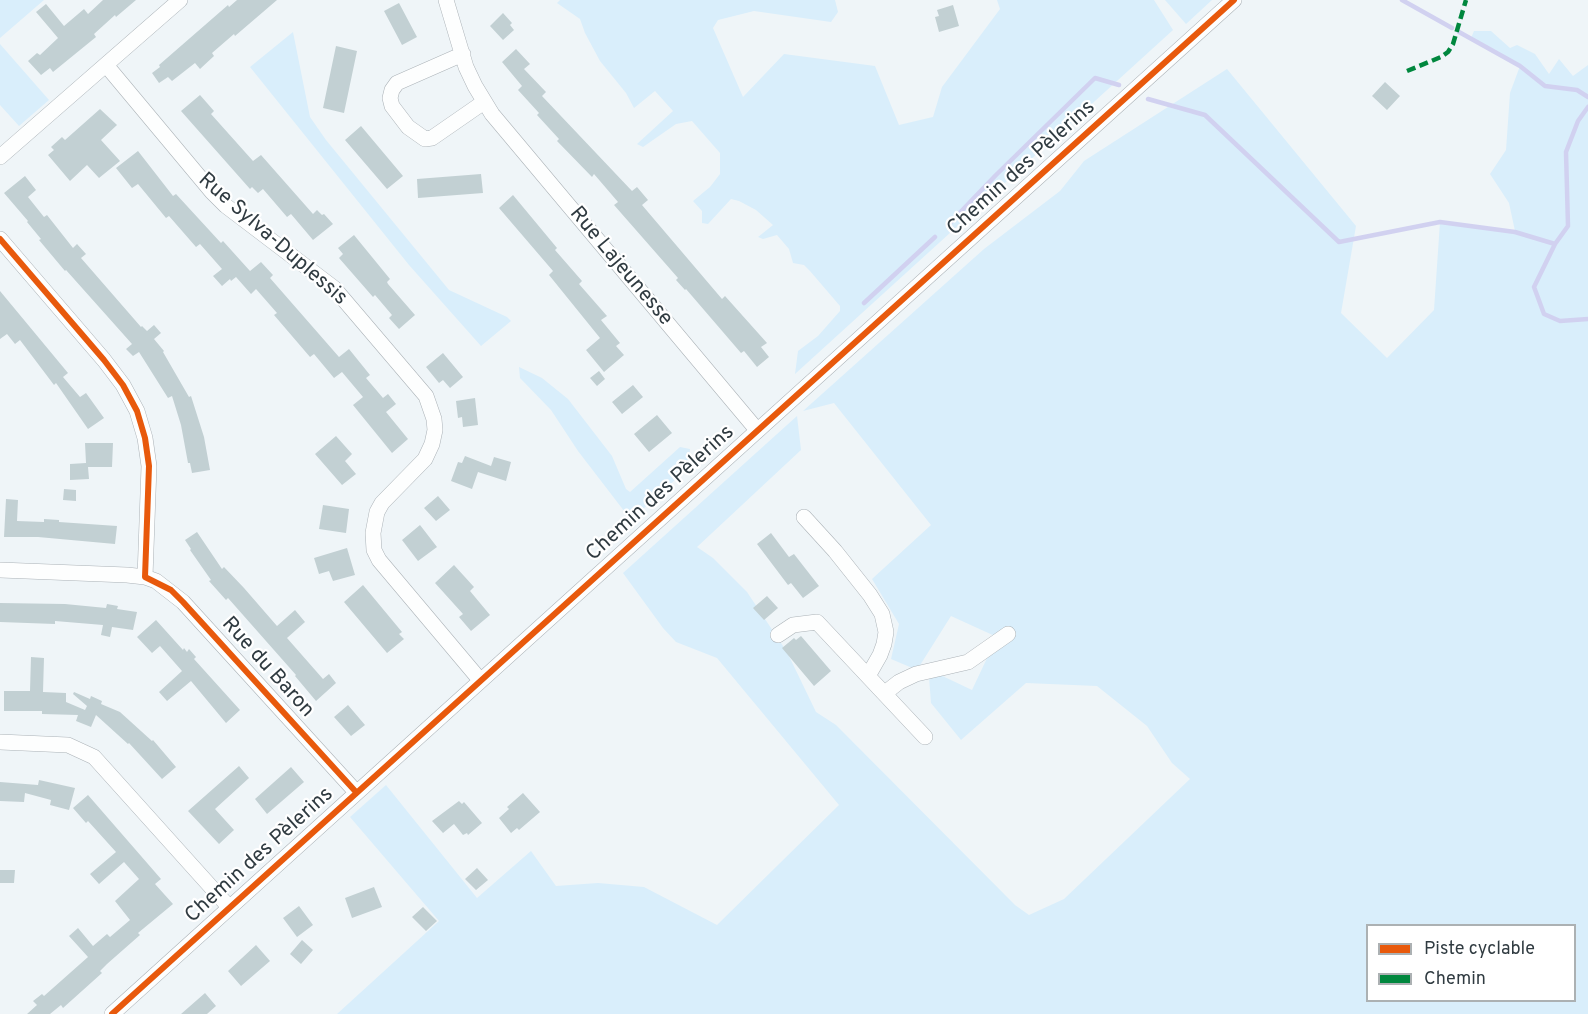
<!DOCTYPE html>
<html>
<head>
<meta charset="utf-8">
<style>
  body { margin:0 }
  #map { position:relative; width:1588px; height:1014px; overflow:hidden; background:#eff5f8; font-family:Overpass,sans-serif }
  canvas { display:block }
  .legend { position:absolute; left:1366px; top:924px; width:210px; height:78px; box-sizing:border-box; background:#fff; border:2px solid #acb1b3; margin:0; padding:8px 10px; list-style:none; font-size:18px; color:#303b41 }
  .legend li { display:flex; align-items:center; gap:12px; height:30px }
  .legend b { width:30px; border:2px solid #acb1b3 }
</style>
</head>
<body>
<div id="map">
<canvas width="1588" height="1014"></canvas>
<ul class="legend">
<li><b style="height:8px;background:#e8590c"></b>Piste cyclable</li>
<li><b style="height:8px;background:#00873e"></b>Chemin</li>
</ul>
</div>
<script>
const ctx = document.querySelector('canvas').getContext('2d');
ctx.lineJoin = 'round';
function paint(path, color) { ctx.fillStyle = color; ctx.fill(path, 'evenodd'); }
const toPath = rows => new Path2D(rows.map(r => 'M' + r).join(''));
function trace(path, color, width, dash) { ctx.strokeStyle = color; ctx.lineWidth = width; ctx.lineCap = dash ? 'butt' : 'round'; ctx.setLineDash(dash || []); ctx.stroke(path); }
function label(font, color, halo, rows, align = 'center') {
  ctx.font = font + ' Overpass,sans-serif'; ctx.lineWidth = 4.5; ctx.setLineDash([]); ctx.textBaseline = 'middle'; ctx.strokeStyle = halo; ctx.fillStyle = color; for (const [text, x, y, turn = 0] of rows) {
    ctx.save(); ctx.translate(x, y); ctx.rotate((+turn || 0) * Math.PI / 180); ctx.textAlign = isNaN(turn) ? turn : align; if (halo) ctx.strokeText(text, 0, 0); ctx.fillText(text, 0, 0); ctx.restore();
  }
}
const green = toPath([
  [0,0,44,0,0,38],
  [560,0,835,0,838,12,831,22,754,11,718,20,713,28,743,97,784,54,875,66,899,125,933,117,942,87,1000,9,997,0,1154,0,1173,30,795,374,798,351,818,336,840,311,840,306,810,271,804,265,793,263,789,249,777,235,763,239,758,237,773,225,756,210,739,201,731,199,708,224,702,223,702,211,693,201,710,187,720,174,720,153,692,121,676,124,643,147,637,144,673,111,655,91,634,108,626,93,600,61,585,33,580,19,557,3],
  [1165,0,1212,0,1186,24],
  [1474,31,1491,31,1510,48,1517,45,1535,54,1549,74,1559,59,1573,76,1588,65,1588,1014,337,1014,439,921,350,817,386,785,477,898,531,851,556,886,598,883,644,887,717,925,839,805,717,658,676,642,663,628,623,573,797,416,801,450,697,547,713,558,747,592,787,652,816,712,836,725,1015,905,1029,915,1064,899,1190,779,1172,763,1147,726,1097,686,1026,683,961,740,931,703,929,677,934,672,972,690,997,637,951,616,917,670,891,659,899,624,872,579,931,525,834,403,803,411,984,249,1060,191,1084,161,1227,69,1356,226,1341,313,1387,358,1434,310,1440,222,1515,231,1509,203,1490,174,1506,150,1510,93,1520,66,1471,38],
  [1368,926,1574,926,1574,1000,1368,1000],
  [293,32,310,117,326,140,449,290,507,317,511,321,481,346,409,265,250,67],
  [0,44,49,100,19,126,0,105],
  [519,367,542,378,568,399,612,456,626,489,630,492,680,447,690,449,688,468,631,520,578,451,551,410,520,378]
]);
const stream = toPath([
  [1402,0,1452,28],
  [1459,32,1520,66,1545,86,1577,90,1588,97],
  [1148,99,1205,115,1339,242,1440,222,1515,232,1555,244],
  [1588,107,1578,121,1566,152,1568,226,1555,244,1534,287,1544,314,1560,321,1588,319],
  [948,225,996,175,1095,78,1119,85],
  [864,303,935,237]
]);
const building = toPath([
  [103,0,136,0,116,17,115,15,94,34,96,37,53,72,50,68,41,75,28,61,37,53,40,55,58,38,36,12,46,4,64,26,84,9,88,14],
  [237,0,277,0,235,36,234,34,212,53,214,56,200,69,195,63,172,81,168,77,159,83,152,73,160,67,159,65,228,5,229,7],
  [399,3,417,37,402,45,384,11],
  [953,5,959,26,939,32,935,17,939,16,937,10],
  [503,13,512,23,510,25,514,30,503,40,490,26],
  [336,46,357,51,344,113,323,108],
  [516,49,530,64,524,69,546,92,542,96,632,191,637,187,648,200,642,205,722,299,725,296,767,343,761,347,769,357,757,367,744,351,741,353,686,289,685,290,676,280,678,278,614,205,618,202,594,174,592,177,557,141,559,139,537,115,539,113,518,90,522,86,502,62],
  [1385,82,1400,96,1387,110,1372,96],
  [200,95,214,111,211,114,253,161,261,155,313,214,317,210,322,215,324,214,333,224,313,240,291,214,287,217,263,189,258,193,252,187,250,189,181,111],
  [100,109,117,125,101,140,120,161,99,178,87,165,70,181,48,155,54,150,51,147,62,137,65,140],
  [361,126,403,176,387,189,345,140],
  [138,151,173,196,176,194,221,243,223,241,250,271,261,262,273,275,270,278,339,357,349,349,370,375,366,378,383,398,388,394,396,404,386,412,408,439,392,453,353,405,363,397,342,372,334,378,314,354,310,357,274,315,277,313,256,289,251,294,236,277,231,281,230,279,222,286,213,276,222,269,200,244,196,247,169,216,166,218,138,184,132,188,116,168],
  [481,174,483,193,418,198,417,179],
  [25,176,36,190,28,197,44,217,47,215,73,248,77,244,86,254,81,258,141,327,142,326,147,331,154,325,161,333,154,339,164,351,163,352,189,397,191,396,204,437,210,470,192,473,190,463,188,463,181,425,172,396,168,398,139,352,133,356,126,349,132,344,66,270,65,271,39,240,41,239,27,222,28,221,4,193],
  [513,195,557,248,555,250,582,281,579,284,607,316,601,320,620,343,616,346,624,355,604,372,586,350,600,338,549,275,553,271,499,208],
  [354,235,390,279,387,282,388,284,415,315,399,329,389,318,392,315,375,295,373,297,339,258,343,254,338,248],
  [0,291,68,373,63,377,80,397,86,393,104,418,88,429,56,383,54,385,20,340,15,344,7,334,0,339],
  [443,353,463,377,450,388,443,380,439,383,426,367],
  [599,371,605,379,597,386,590,378],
  [633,385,643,397,622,414,612,402],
  [475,398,478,425,463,427,462,417,458,418,456,401],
  [657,415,672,433,649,452,634,434],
  [336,436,352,454,345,461,356,474,342,485,315,454],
  [85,443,113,443,112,467,88,467,89,479,70,480,70,464,86,463],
  [465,456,491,466,494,457,511,462,506,481,478,472,472,489,451,481,458,462,462,463],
  [64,489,76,490,76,501,63,500],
  [438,496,450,510,436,521,424,508],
  [6,499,18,500,17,521,44,522,44,519,59,520,59,522,117,526,115,544,38,537,4,537],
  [323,505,349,509,346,533,319,529],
  [420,525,437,547,418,561,402,540],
  [197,532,222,569,224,567,244,588,277,626,295,610,305,622,287,638,323,679,329,674,336,683,316,701,295,676,296,675,228,598,226,600,209,581,211,580,190,550,191,549,185,540],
  [771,533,789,557,794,554,819,586,803,598,791,583,788,585,757,544],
  [347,548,355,575,333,581,329,571,319,574,314,558],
  [454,565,474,587,470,591,490,615,471,631,459,617,463,614,435,583],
  [363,585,402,632,399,634,404,639,387,653,344,602],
  [767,596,778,608,764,620,753,608],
  [0,603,65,604,106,608,107,604,118,606,117,609,137,612,133,630,112,627,110,637,101,635,103,625,55,621,55,624,0,622],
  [156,620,183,650,184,648,187,652,189,649,196,657,194,659,240,710,226,723,191,681,167,701,159,692,182,671,160,646,152,653,137,637],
  [801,636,831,671,814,686,782,648,794,638,796,640],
  [31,657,44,658,43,692,66,693,66,702,85,710,87,706,73,694,74,692,90,699,91,696,102,701,101,704,120,712,152,741,153,740,176,767,162,779,129,743,128,744,96,715,91,727,76,721,78,715,42,714,42,711,4,711,4,691,30,691],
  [348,705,365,725,351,736,334,717],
  [239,766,249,778,215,809,234,830,219,844,188,811],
  [291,767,304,782,267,814,255,799],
  [39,780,75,788,69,810,50,805,51,800,25,793,24,802,0,801,0,782,38,785],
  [523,793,540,812,519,830,517,828,511,833,499,818,509,809,507,807],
  [88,795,161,879,155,884,173,904,138,933,140,935,107,964,100,971,102,973,63,1008,61,1005,50,1014,27,1014,37,1005,33,1001,42,994,44,996,88,957,69,936,78,928,93,946,107,934,110,937,130,920,115,901,139,879,124,862,99,884,90,874,116,852,88,821,86,823,73,808],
  [459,801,462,804,464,802,482,823,468,835,467,833,463,835,454,824,443,833,432,821],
  [477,868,488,880,476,890,465,879],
  [0,870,15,870,14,883,0,883],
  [374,887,382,907,352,918,345,898],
  [299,906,313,925,297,937,283,918],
  [423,907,437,921,426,931,412,917],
  [302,940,313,950,301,964,290,954],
  [256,945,270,961,241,986,228,971],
  [205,993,216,1006,207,1014,181,1014]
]);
const minor = toPath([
  [446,0,466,67,475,86,492,114,757,430],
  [463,54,397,83,392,90,390,98,392,106,408,127,425,139,432,138,484,102],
  [106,65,212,192,226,206,334,288,426,396,434,419,435,430,432,444,425,459,382,503,377,512,373,533,374,550,379,560,480,680],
  [0,157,180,0],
  [0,239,104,360,123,385,137,411,145,438,149,466,145,577],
  [804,517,835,551,870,595,882,614,886,632,884,644,880,655,868,676],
  [0,570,127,575,145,577,156,581,183,602,356,792],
  [778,635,793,625,817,622,925,737],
  [885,693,899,682,916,674,968,662,1008,634],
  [0,742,68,745,94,757,229,907],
  [112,1014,1234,0]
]);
const quiet = toPath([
  [1407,71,1441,57,1448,52,1453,44,1466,0]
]);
const cycleway = toPath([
  [0,239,104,360,123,385,137,411,145,438,149,466,145,577,171,590,183,602,356,792],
  [112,1014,1234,0]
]);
const streetNames = [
  ["Chemin des Pèlerins",1022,169,-42],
  ["Rue Sylva-Duplessis",272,240,41],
  ["Rue Lajeunesse",620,267,50],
  ["Chemin des Pèlerins",661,494,-42],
  ["Rue du Baron",267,668,48],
  ["Chemin des Pèlerins",260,856,-42]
];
paint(green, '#d9eefb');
trace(stream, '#d1d1f0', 4.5);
paint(building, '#c2d0d3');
trace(minor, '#abb2b7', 16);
trace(minor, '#fdfefe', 15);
trace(quiet, '#00873e', 4.5, [9, 4.5]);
trace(cycleway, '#e8590c', 6);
label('21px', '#303b41', '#fff', streetNames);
</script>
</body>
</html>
